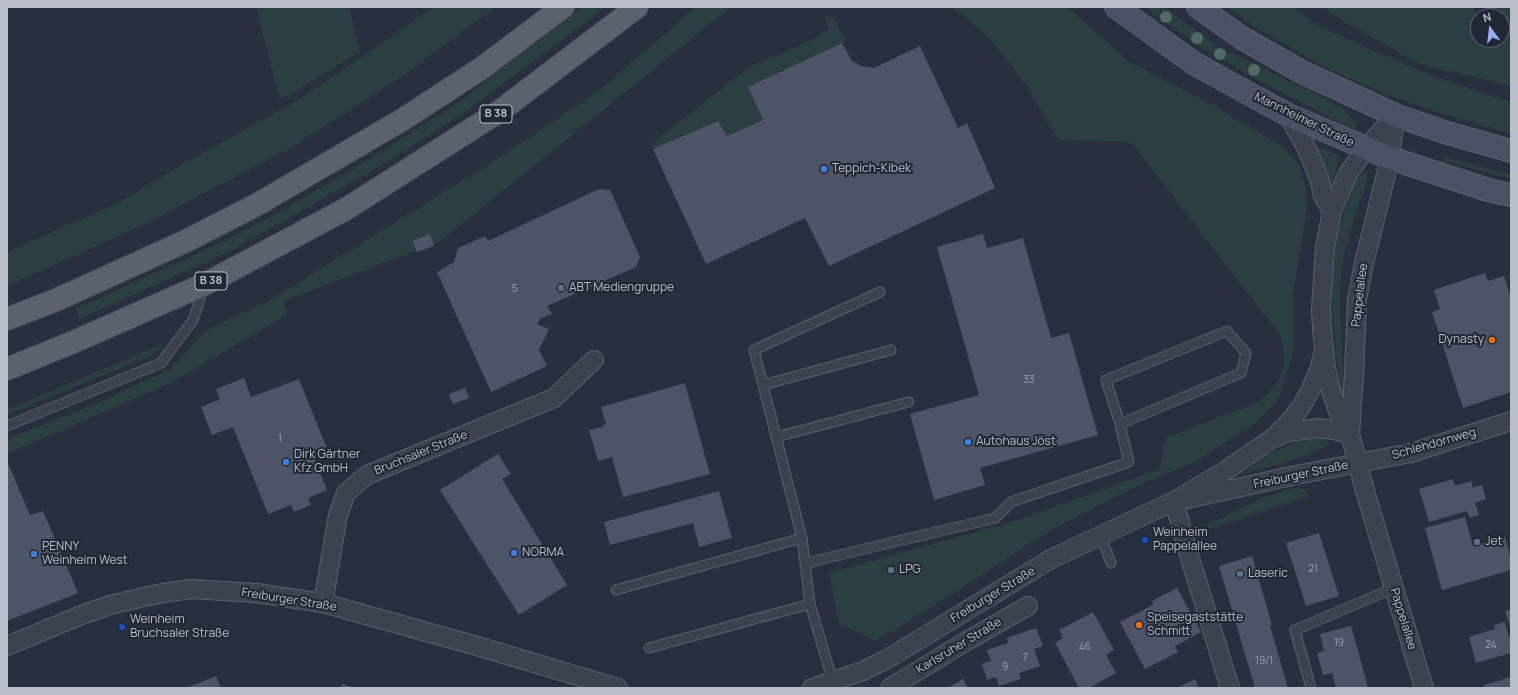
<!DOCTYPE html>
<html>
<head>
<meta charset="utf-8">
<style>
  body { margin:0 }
  #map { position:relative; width:1518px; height:695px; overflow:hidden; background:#283040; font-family:Manrope,sans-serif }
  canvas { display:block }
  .frame { position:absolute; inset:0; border:8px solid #b9beca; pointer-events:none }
  .north { position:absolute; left:1470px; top:8px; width:40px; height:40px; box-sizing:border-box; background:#212735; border:1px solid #5e6371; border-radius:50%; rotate:345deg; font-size:11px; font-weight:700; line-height:16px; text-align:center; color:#b9beca }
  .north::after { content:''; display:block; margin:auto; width:14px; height:18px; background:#97b0f1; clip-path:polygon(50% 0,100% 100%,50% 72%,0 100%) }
</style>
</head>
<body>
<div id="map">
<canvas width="1518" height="695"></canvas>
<div class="frame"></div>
<div class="north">N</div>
</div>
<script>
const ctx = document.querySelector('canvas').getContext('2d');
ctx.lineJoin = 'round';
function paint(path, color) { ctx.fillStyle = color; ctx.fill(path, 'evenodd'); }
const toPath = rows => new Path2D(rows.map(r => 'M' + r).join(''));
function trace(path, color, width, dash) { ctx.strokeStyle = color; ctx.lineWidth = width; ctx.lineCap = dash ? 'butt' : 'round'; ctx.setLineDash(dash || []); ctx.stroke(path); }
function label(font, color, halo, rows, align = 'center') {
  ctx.font = font + ' Manrope,sans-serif'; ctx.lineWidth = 4; ctx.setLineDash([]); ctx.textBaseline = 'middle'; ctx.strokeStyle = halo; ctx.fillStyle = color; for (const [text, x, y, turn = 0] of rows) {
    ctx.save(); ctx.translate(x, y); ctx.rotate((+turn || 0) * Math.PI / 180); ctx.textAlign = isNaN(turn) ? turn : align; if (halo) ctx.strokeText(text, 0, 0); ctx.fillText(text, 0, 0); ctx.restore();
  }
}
const green = toPath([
  [256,7,349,7,360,52,280,100],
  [434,7,495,7,410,71,296,145,150,222,7,286,7,252,120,202,181,165,298,100],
  [583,7,606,7,464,113,384,164,227,253,80,319,76,309,227,240,274,215,378,154,457,103],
  [696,7,731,7,441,241,284,301,287,315,171,383,7,454,7,439,95,404,169,370,206,330,267,302,497,159,602,88],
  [951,7,1068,7,1128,61,1216,107,1282,146,1300,165,1305,186,1307,208,1293,295,1293,354,1278,400,1255,424,1191,464,1143,483,1048,532,899,628,875,640,839,624,829,573,1012,522,1160,469,1165,438,1259,402,1275,386,1285,366,1282,338,1131,142,1058,140,1029,89,991,40,973,23],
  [1144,7,1164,7,1221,48,1325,98,1348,113,1358,127,1353,129,1254,78,1198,45],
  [1228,7,1293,7,1322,27,1379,53,1435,77,1511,102,1511,134,1435,111,1377,91,1319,64,1256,28],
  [1320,7,1474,7,1476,19,1478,18,1478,40,1502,40,1502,16,1482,16,1503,7,1511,7,1511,86,1419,64],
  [833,16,845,40,842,43,748,87,763,120,727,136,718,121,653,149,651,144,748,68,803,44,828,30,825,17],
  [1312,145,1339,155,1334,183,1329,183],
  [1444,157,1511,174,1511,178,1443,161],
  [1364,171,1368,172,1364,193,1359,202,1344,255,1339,295,1345,397,1343,400,1340,398,1333,317,1332,277,1337,238,1351,188],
  [160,345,161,348,150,356,7,415,7,410],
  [1320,438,1330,443,1310,454,1280,464,1242,474,1270,453,1296,442],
  [1298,487,1307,491,1308,496,1209,529,1208,524,1267,496]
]);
const building = toPath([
  [842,43,852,61,861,66,874,68,920,46,958,128,967,123,995,188,829,266,805,218,706,264,653,149,718,121,727,136,763,120,748,87],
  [599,189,610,190,640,257,636,267,547,306,552,314,541,318,537,324,549,329,539,350,547,366,491,392,437,272,454,262,458,248,485,236,488,241],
  [430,234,434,246,417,252,412,241],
  [983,234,987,248,1023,238,1051,338,1069,333,1098,435,980,468,985,485,934,500,910,414,979,395,937,247],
  [1485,273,1488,281,1504,276,1511,298,1511,392,1463,408,1432,312,1440,309,1434,290],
  [244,378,251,397,299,379,328,451,313,456,327,490,308,498,311,505,294,512,291,505,268,514,233,427,212,435,201,407,220,399,216,389],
  [685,383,710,474,623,497,612,457,598,461,589,430,603,427,603,425,606,424,601,407],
  [465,388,469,398,453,404,449,394],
  [498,454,511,474,502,479,567,585,519,615,440,490],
  [7,461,30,515,43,511,78,593,7,621],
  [1453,479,1455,486,1471,481,1473,488,1482,485,1486,499,1475,503,1479,515,1470,518,1467,511,1429,522,1419,489],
  [719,491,732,538,699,547,693,523,610,545,604,522],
  [1465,517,1473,546,1505,537,1511,559,1511,570,1442,590,1425,528],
  [1319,533,1339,596,1306,606,1286,543],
  [1252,556,1272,625,1270,626,1288,688,1255,688,1219,566],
  [1177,588,1201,632,1175,646,1178,652,1145,669,1120,622,1153,605,1152,601],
  [1511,609,1511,630,1505,611],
  [1093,612,1114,650,1106,655,1116,673,1089,688,1079,688,1055,643,1063,638,1059,630],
  [1505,622,1509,637,1511,637,1511,653,1476,663,1469,637,1495,629,1494,625],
  [1351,626,1362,665,1368,688,1336,688,1332,673,1323,675,1317,653,1324,651,1320,634],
  [1036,628,1043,646,1034,649,1040,666,1019,673,1021,679,999,686,996,677,987,680,982,664,991,661,987,650,1008,643,1007,638],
  [216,676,221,688,186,688],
  [1511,677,1511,688,1485,688,1484,685],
  [963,679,968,688,948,688],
  [1195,679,1199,688,1177,688],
  [342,684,355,688,341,688]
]);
const lane = toPath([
  [763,385,891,350],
  [7,426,161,363,193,320,204,287],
  [776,437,909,402],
  [1100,535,1111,563],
  [806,563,995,518,1011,502,1129,462,1120,424,1241,373,1246,353,1227,331,1106,380,1120,424],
  [616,590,802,538],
  [649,648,810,604],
  [833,682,810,604,802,538,754,350,880,292],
  [1311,688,1295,630,1394,588]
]);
const street = toPath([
  [1288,115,1307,149,1320,181,1323,196,1332,211],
  [1395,115,1366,149,1349,172,1341,189,1332,211,1325,248,1321,309,1322,329,1326,369,1330,387,1339,414,1350,434,1365,491,1424,688],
  [1350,434,1354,375,1357,300,1364,263,1390,158,1395,115],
  [1276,437,1289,432,1317,428,1334,430,1350,434],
  [1187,499,1296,475,1411,453,1511,421],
  [1174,501,1186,545,1230,688],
  [323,603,338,515,346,493,367,475,554,398,594,360],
  [7,646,79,616,110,605,157,594,190,589,256,593,323,603,477,646,618,688],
  [812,688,863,671,889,658,1051,559,1174,501,1225,471,1273,438,1288,423,1301,407,1311,389,1319,370,1324,350],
  [890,688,965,642,1028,606]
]);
const secondary = toPath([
  [1116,7,1195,64,1288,115,1390,158,1488,190,1511,195],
  [1198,7,1242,38,1300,71,1395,115,1444,132,1511,151]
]);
const primary = toPath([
  [7,319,56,300,186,241,258,204,402,120,482,68,563,7],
  [7,369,71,343,205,284,346,209,500,111,637,7]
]);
const trees = [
  [1166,17],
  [1197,38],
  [1220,54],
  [1254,70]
];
const markers = [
  [824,169,4,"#3f7fe0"],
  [561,288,4,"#5c6f8a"],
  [1492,340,4,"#e8710a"],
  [968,442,4,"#3f7fe0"],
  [286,462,4,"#3f7fe0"],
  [1145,540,4,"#1a4fb4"],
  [1477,542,4,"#5c6f8a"],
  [514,553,4,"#3f7fe0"],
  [34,554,4,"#3f7fe0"],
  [891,570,4,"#5c6f8a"],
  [1240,574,4,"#5c6f8a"],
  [1139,625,4,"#e8710a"],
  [122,627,4,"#1a4fb4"]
];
const numberNames = [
  ["5",515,289],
  ["33",1029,380],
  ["1",280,439],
  ["21",1313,569],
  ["19",1339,643],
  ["24",1491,645],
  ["46",1085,647],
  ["7",1025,658],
  ["19/1",1264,661],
  ["9",1005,667]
];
const shields = [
  [496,114,32],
  [211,281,32]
];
const shieldNames = [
  ["B 38",496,114],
  ["B 38",211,281]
];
const streetNames = [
  ["Mannheimer Straße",1304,120,26],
  ["Pappelallee",1360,295,-83],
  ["Schlehdornweg",1434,444,-16],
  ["Bruchsaler Straße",421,453,-22],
  ["Freiburger Straße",1301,475,-12],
  ["Freiburger Straße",993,595,-31],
  ["Freiburger Straße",289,600,9],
  ["Pappelallee",1403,619,73],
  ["Karlsruher Straße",959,646,-31]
];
const poiNames = [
  ["Teppich-Kibek",832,169],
  ["ABT Mediengruppe",569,288],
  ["Dynasty",1484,340,"right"],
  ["Autohaus Jöst",976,442],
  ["Dirk Gärtner",294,455],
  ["Kfz GmbH",294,469],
  ["Weinheim",1153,533],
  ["Pappelallee",1153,547],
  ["Jet",1485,542],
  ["PENNY",42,547],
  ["Weinheim West",42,561],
  ["NORMA",522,553],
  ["LPG",899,570],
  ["Laseric",1248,574],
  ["Speisegaststätte",1147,618],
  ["Schmitt",1147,632],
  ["Weinheim",130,620],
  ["Bruchsaler Straße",130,634]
];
paint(green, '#2b3e42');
paint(building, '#4c5466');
trace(lane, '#5a606d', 11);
trace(street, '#5a606d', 20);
trace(secondary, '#5a606d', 24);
trace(primary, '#464b59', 24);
trace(lane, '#3c4250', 9);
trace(street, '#3c4250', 18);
trace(secondary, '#4a5162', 22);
trace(primary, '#5a616f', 22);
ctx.fillStyle = '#516a63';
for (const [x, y] of trees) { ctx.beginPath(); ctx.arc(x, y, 6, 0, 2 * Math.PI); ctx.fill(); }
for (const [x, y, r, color] of markers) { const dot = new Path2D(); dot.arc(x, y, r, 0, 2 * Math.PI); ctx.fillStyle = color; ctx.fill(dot); trace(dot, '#212735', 1.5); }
label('10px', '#9ea4b1', null, numberNames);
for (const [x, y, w] of shields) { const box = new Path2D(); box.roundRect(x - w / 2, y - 9, w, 18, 3); ctx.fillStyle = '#212735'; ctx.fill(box); trace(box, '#b9beca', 1); }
label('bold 11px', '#b9beca', null, shieldNames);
label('12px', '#b9beca', '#212735', streetNames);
label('12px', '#b9beca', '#212735', poiNames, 'left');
</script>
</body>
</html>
